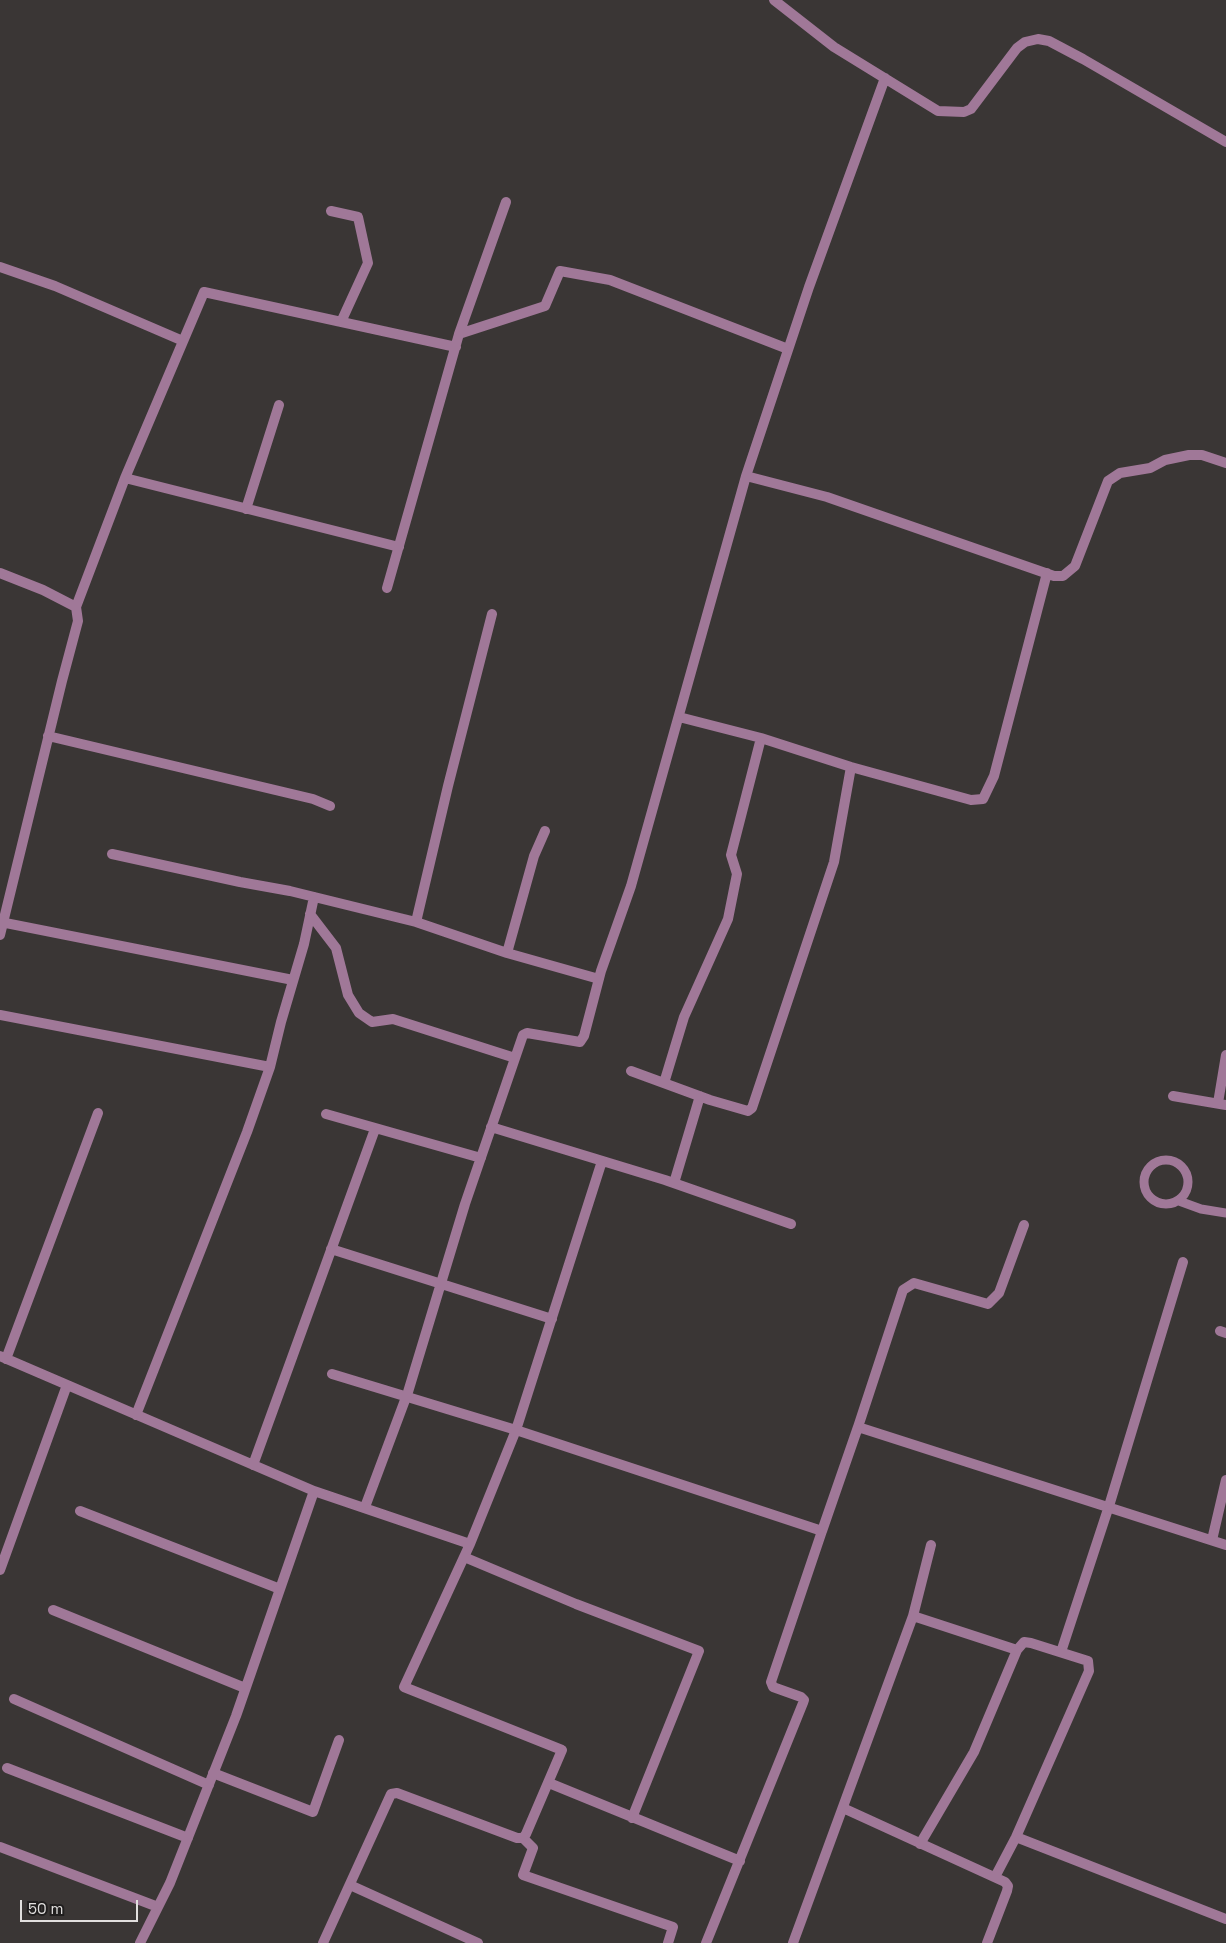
<!DOCTYPE html>
<html>
<head>
<meta charset="utf-8">
<style>
  body { margin:0 }
  #map { position:relative; width:1226px; height:1943px; overflow:hidden; background:#3a3635; font-family:"Space Grotesk",sans-serif }
  canvas { display:block }
  .scale { position:absolute; left:20px; top:1900px; width:118px; height:22px; box-sizing:border-box; border:2px solid #e1dfde; border-top:0; padding-left:6px; font-size:15px; line-height:18px; white-space:nowrap; color:#e1dfde; -webkit-text-stroke:4px #201e1e; paint-order:stroke }
</style>
</head>
<body>
<div id="map">
<canvas width="1226" height="1943"></canvas>
<div class="scale">50 m</div>
</div>
<script>
const ctx = document.querySelector('canvas').getContext('2d');
ctx.lineJoin = 'round';
const toPath = rows => new Path2D(rows.map(r => 'M' + r).join(''));
function trace(path, color, width, dash) { ctx.strokeStyle = color; ctx.lineWidth = width; ctx.lineCap = dash ? 'butt' : 'round'; ctx.setLineDash(dash || []); ctx.stroke(path); }
const lane = toPath([
  '1144 1182a22 22 0 1 1 44 0a22 22 0 1 1-44 0Z',
  [1179,1201,1201,1209,1226,1213]
]);
const street = toPath([
  [774,0,834,47,938,111,964,112,971,109,1017,48,1025,42,1038,39,1049,41,1083,59,1226,142],
  [331,211,358,217,368,263,341,322],
  [0,267,55,286,183,341],
  [459,334,506,202],
  [746,476,827,497,1054,576,1063,576,1075,566,1108,481,1120,473,1150,468,1165,460,1189,455,1202,455,1226,463],
  [125,478,399,547],
  [246,509,279,405],
  [0,573,43,590,76,607,78,621,62,681,0,935],
  [387,588,459,334,545,306,560,271,610,280,788,349],
  [76,607,125,478,204,292,456,347],
  [492,614,448,786,416,922,507,953,599,979],
  [679,717,761,738,851,767,971,800,983,799,994,776,1047,573],
  [48,736,313,799,330,806],
  [112,854,240,882,290,891,416,922],
  [310,914,336,948,348,995,359,1013,372,1022,393,1019,515,1058],
  [0,922,293,980],
  [507,953,534,856,545,831],
  [0,1015,270,1067],
  [631,1071,710,1100,748,1111,752,1108,834,862,851,767],
  [664,1083,684,1017,728,919,737,874,731,855,761,738],
  [1173,1096,1226,1105],
  [1218,1103,1226,1055],
  [326,1114,481,1158],
  [491,1127,665,1180,791,1224],
  [674,1183,700,1096],
  [331,1249,552,1319],
  [1220,1331,1226,1333],
  [0,1356,314,1491,470,1544],
  [6,1359,98,1113],
  [332,1374,516,1430,822,1531,858,1427,1226,1545],
  [136,1415,247,1132,270,1067,281,1022,304,944,314,897],
  [858,1427,903,1290,914,1283,988,1304,999,1293,1024,1225],
  [253,1465,375,1129],
  [365,1507,408,1392,465,1204,523,1035,527,1033,580,1042,584,1036,601,971,631,886,746,476,809,287,885,78],
  [80,1511,280,1589],
  [1212,1540,1226,1480],
  [464,1557,576,1604,699,1651,632,1818],
  [0,1570,67,1385],
  [53,1610,245,1688],
  [913,1616,1017,1650],
  [1061,1652,1109,1506,1183,1262],
  [14,1699,209,1785],
  [7,1768,188,1838],
  [213,1773,313,1812,339,1740],
  [549,1783,740,1861],
  [843,1808,1005,1882,1008,1886,1007,1891,987,1943],
  [1016,1837,1226,1919],
  [523,1838,526,1834,562,1750,404,1687,470,1544,516,1430,602,1161],
  [920,1844,974,1752,1017,1650,1024,1642,1031,1643,1088,1661,1089,1671,1016,1837,995,1877],
  [0,1847,158,1907],
  [350,1885,478,1943],
  [140,1943,170,1883,236,1716,314,1491],
  [323,1943,391,1794,397,1793,517,1838,523,1838,533,1848,523,1875,673,1927,668,1943],
  [706,1943,803,1703,804,1700,801,1697,773,1687,771,1682,822,1531],
  [793,1943,913,1616,931,1545]
]);
trace(lane, '#a07898', 9);
trace(street, '#a07898', 10);
</script>
</body>
</html>
